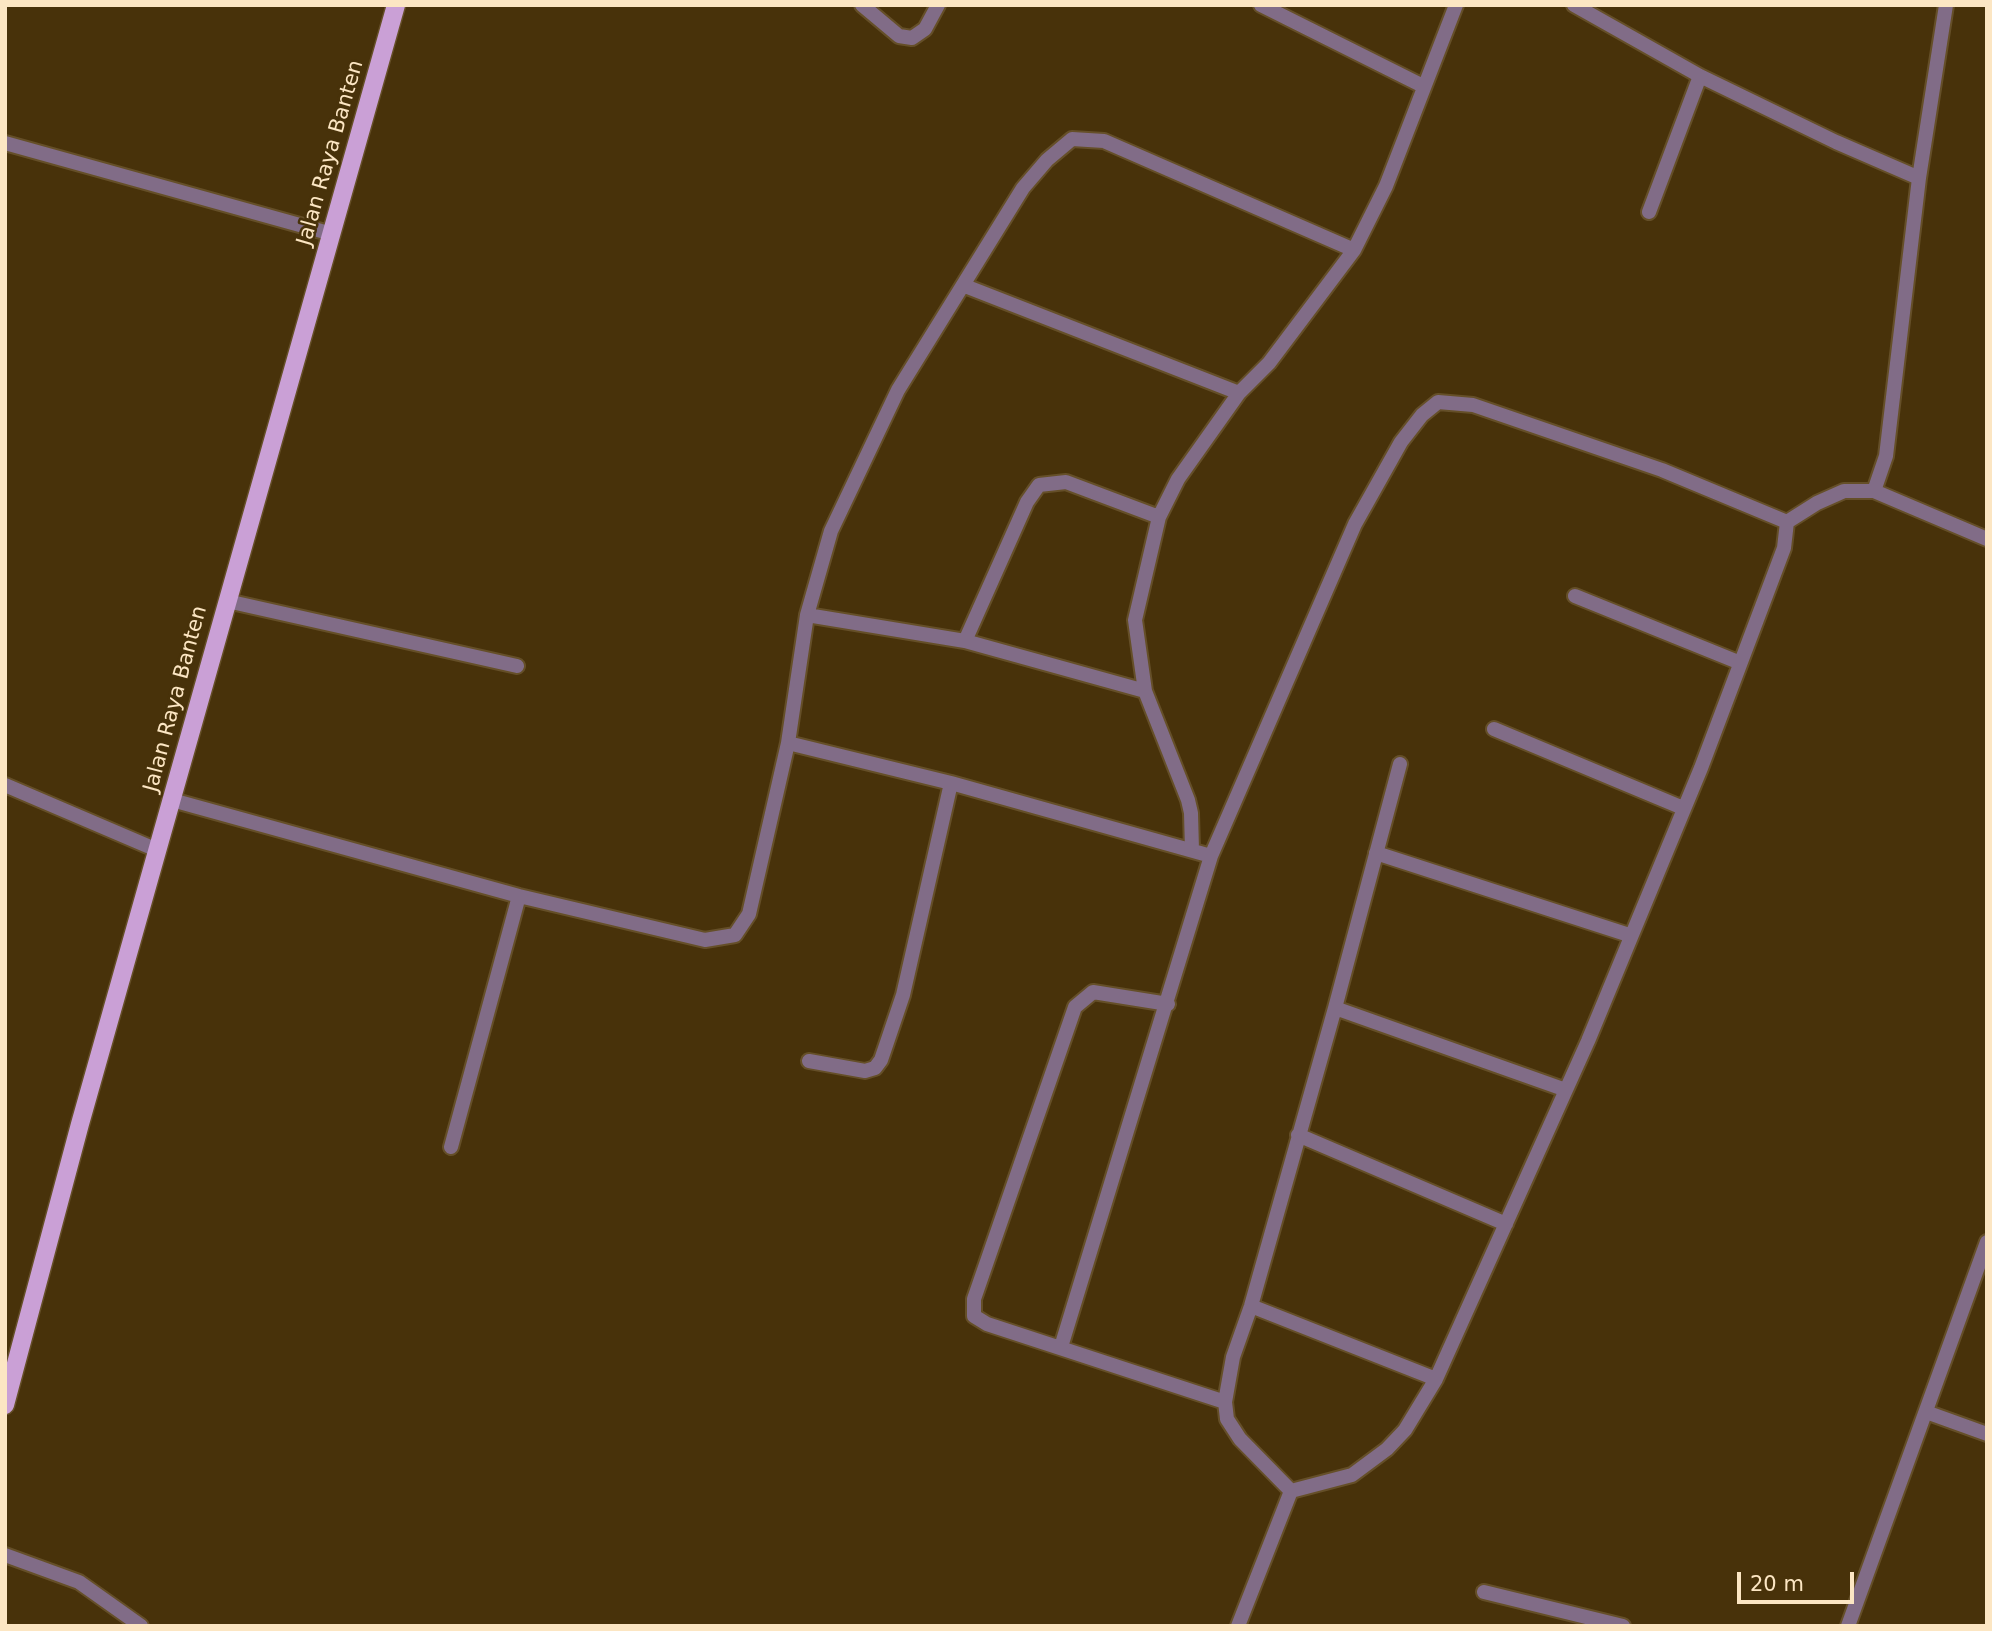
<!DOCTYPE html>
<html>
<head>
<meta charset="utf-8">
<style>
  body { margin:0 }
  #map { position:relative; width:1992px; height:1631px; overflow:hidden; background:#48320a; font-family:"DejaVu Sans",sans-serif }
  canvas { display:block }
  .frame { position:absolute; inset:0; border:7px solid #fce6c3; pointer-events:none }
  .scale { position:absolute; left:1737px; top:1572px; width:117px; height:32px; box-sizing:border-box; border:4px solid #fce6c3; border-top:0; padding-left:9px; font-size:21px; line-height:24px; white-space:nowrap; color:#fce6c3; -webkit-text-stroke:5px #48320a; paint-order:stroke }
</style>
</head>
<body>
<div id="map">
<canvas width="1992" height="1631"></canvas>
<div class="frame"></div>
<div class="scale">20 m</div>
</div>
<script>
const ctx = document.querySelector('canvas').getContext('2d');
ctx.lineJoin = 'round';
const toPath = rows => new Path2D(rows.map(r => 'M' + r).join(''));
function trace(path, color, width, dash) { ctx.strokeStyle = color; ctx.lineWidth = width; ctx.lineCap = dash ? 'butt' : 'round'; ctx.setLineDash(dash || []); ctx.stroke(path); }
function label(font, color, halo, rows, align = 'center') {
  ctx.font = font + ' "DejaVu Sans",sans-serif'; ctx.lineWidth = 5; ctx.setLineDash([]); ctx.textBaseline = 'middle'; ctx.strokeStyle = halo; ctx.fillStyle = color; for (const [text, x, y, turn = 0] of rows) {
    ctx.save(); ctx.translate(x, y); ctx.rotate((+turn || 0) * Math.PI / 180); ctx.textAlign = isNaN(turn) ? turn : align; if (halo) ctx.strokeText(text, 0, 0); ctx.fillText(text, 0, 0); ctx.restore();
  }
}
const minor = toPath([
  [862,5,899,36,912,38,925,29,938,5],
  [1261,5,1423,86],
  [1574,5,1700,76,1836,142,1919,178,1886,456,1874,491,1844,491,1817,503,1787,522],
  [5,143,332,234],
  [1919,178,1946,5],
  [1649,212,1700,76],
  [965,286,1239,393],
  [1874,491,1987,539],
  [1575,596,1738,662],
  [227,601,517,666],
  [807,615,965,641,1027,502,1039,485,1066,482,1159,517,1178,479,1239,393,1269,363,1354,250,1386,186,1456,5],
  [965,641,1145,691,1188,800,1191,813,1192,850],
  [1145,691,1135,620,1159,517],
  [1494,729,1683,808],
  [788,743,951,783,1211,856],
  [1400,764,1335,1008,1251,1306,1233,1357,1225,1402,1227,1419,1240,1439,1291,1491,1352,1475,1387,1449,1405,1430,1436,1379,1588,1041,1701,768,1784,548,1787,522],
  [5,785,157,850],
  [172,800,519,896,705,940,735,935,749,914,788,743,807,615,831,531,898,390,1023,188,1047,160,1072,139,1104,141,1354,250],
  [1376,853,1629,935],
  [1168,1004,1093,992,1075,1007,974,1299,974,1316,987,1324,1225,1402],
  [1335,1008,1566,1090],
  [809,1061,865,1071,875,1068,881,1060,903,995,951,783],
  [1298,1135,1506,1224],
  [451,1147,519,896],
  [1251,1306,1436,1379],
  [1061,1347,1211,856,1355,524,1401,442,1422,415,1438,402,1473,405,1662,470,1787,522],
  [1926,1412,1987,1434],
  [5,1555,79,1582,141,1626],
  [1484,1592,1623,1626],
  [1238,1626,1291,1491],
  [1848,1626,1987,1242]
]);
const primary = toPath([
  [5,1405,80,1124,396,5]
]);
const streetNames = [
  ["Jalan Raya Banten",331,153,-74],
  ["Jalan Raya Banten",176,699,-75]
];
trace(minor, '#654f28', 18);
trace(primary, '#654f28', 21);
trace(minor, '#816c87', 14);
trace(primary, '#caa0d6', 18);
label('21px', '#fce6c3', '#48320a', streetNames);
</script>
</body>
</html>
